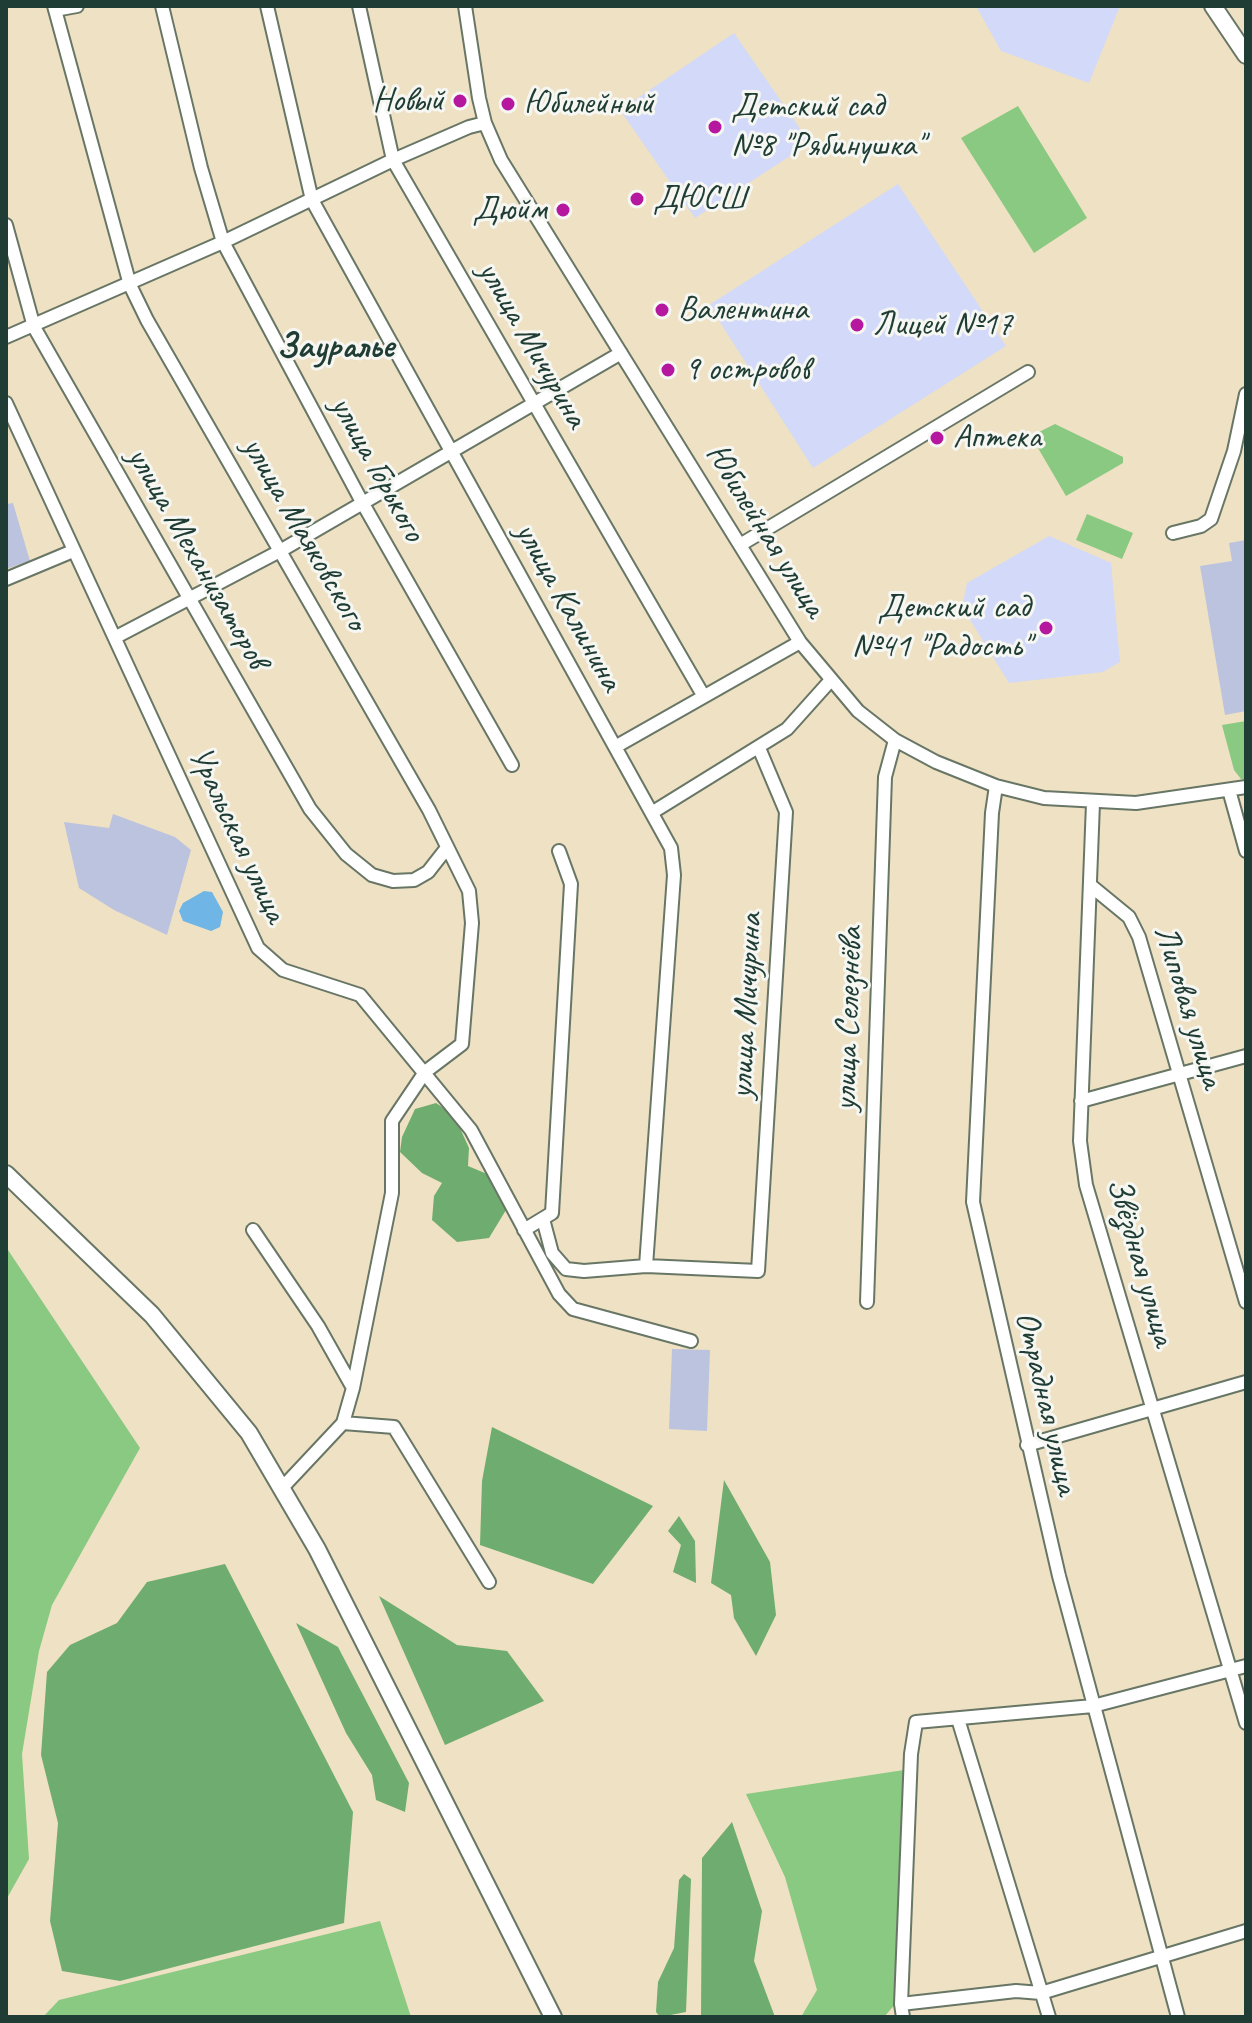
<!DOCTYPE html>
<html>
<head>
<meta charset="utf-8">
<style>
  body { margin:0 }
  #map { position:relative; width:1252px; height:2023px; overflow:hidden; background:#efe1c3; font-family:Caveat,sans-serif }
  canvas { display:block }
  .frame { position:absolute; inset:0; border:8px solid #1f3d34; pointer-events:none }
</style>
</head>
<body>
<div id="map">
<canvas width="1252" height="2023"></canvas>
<div class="frame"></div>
</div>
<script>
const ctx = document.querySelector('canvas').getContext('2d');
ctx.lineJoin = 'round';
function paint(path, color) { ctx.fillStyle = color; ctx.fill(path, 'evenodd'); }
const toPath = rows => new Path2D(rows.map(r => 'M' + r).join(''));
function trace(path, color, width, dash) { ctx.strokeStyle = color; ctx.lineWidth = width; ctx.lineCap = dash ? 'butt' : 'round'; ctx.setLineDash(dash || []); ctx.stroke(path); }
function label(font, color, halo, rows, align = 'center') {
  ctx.font = font + ' Caveat,sans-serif'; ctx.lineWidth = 6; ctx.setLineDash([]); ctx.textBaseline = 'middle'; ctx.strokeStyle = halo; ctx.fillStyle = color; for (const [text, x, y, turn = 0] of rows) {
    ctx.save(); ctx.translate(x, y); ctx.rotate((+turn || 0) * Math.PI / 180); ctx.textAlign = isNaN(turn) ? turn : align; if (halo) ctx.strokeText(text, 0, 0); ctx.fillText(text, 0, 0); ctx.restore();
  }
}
const built = toPath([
  [976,6,1120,6,1089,83,1001,51],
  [734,33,810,143,695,218,620,110],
  [898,184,1006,346,813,468,709,305],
  [1049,536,1111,563,1120,662,1103,672,1009,683,962,607,967,583]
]);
const industrial = toPath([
  [6,499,7,504,13,503,30,561,6,569],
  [1246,540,1246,711,1225,715,1200,566,1232,561,1229,543],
  [113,814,175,837,191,850,167,935,114,910,79,888,64,822,109,828],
  [672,1349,710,1350,707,1431,669,1429]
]);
const green = toPath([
  [1018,106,1087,218,1034,253,961,138],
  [1055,424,1123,457,1123,463,1066,496,1031,436],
  [1087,514,1133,533,1122,559,1076,540],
  [1246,721,1246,779,1241,779,1234,770,1222,725],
  [6,1247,140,1448,52,1605,39,1651,22,1754,29,1859,6,1900],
  [904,1770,904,1994,884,2017,801,2017,817,1990,785,1877,746,1794],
  [380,1921,411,2017,43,2017,59,2000]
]);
const forest = toPath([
  [436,1103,454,1115,469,1148,468,1166,492,1176,506,1210,489,1238,457,1242,432,1220,434,1196,442,1183,422,1173,400,1152,402,1137,415,1109],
  [492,1427,653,1506,593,1584,480,1545,482,1481],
  [724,1480,770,1562,776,1615,756,1656,734,1618,731,1595,711,1583],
  [679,1516,695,1541,696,1583,673,1572,681,1545,668,1531],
  [225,1564,353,1812,344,1923,120,1981,62,1971,50,1921,58,1823,41,1755,47,1672,70,1645,117,1623,147,1582],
  [379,1596,457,1645,507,1651,544,1701,445,1745],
  [296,1623,338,1647,409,1783,405,1812,376,1800,372,1775,346,1733],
  [732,1822,762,1911,754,1961,775,2017,701,2017,702,1858],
  [684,1874,691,1879,686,2012,660,2017,656,2012,658,1982,674,1948,679,1880]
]);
const water = toPath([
  [204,891,212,892,223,912,220,927,211,931,183,921,179,911,183,903]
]);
const minor = toPath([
  [54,6,130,285,147,320,429,810,469,891,472,923,462,1044,425,1072,392,1121,392,1193,353,1388],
  [162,6,201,168,223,242,362,502,512,765],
  [267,6,312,200,671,848,674,875,646,1266],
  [359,6,393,160,703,695],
  [465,6,479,98,485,123,501,160,800,642,858,711,895,740,936,762,996,786,1044,798,1136,803,1246,787],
  [55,10,77,6],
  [6,225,34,327,310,809,346,854,372,875,393,881,414,880,428,872,446,849],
  [6,337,223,242,393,160,469,127,485,123],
  [6,403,258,948,283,970,360,995,471,1130,559,1294,573,1309,691,1341],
  [1173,533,1201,526,1211,519,1234,451,1246,394],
  [740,545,1028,372],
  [6,579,73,551],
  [116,637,280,551,621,353],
  [615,747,800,642],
  [996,786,992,813,973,1202,1059,1576,1178,2017],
  [1229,790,1246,851],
  [1093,803,1080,1141,1086,1185,1246,1723],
  [653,812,787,729,830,681],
  [1090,885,1129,917,1139,937,1246,1302],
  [1081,1101,1246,1056],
  [543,1219,552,1253,566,1269,584,1271,646,1266,758,1271,786,812,759,748],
  [253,1230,318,1326,353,1388,343,1423,394,1427,489,1582],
  [524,1230,552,1213,571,884,559,851],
  [867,1302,885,777,895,740],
  [1027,1445,1246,1382],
  [282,1488,343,1423],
  [958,1719,1049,2017],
  [901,2004,1016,1991,1041,1993,1246,1931],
  [903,2017,901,2004,911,1754,916,1722,1093,1706,1246,1666]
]);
const major = toPath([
  [1213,6,1246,55],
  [6,1174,152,1315,249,1433,317,1549,553,2017]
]);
const markers = [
  [460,101,8,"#b5179e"],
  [508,104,8,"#b5179e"],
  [715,127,8,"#b5179e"],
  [637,199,8,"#b5179e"],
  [563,210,8,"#b5179e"],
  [662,310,8,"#b5179e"],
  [857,325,8,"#b5179e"],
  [668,370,8,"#b5179e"],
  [937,438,8,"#b5179e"],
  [1046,628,8,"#b5179e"]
];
const poiNames = [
  ["Новый",444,101,"right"],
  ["Юбилейный",524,104],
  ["Детский сад",731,107],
  ["№8 \"Рябинушка\"",731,146],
  ["ДЮСШ",653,199],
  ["Дюйм",547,210,"right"],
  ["Валентина",678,310],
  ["Лицей №17",873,325],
  ["9 островов",684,370],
  ["Аптека",953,438],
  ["Детский сад",1030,608,"right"],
  ["№41 \"Радость\"",1030,647,"right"]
];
const streetNames = [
  ["улица Мичурина",532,345,60],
  ["улица Горького",377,469,61],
  ["Юбилейная улица",765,531,58],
  ["улица Маяковского",304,534,60],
  ["улица Механизаторов",197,558,60],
  ["улица Калинина",568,607,61],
  ["Уральская улица",237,835,65],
  ["улица Мичурина",747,1006,-87],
  ["Липовая улица",1188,1007,73],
  ["улица Селезнёва",849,1019,-88],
  ["Звёздная улица",1140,1262,74],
  ["Отрадная улица",1046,1403,77]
];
const neighbourhoodNames = [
  ["Зауралье",335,348]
];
paint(built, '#d2d9f9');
paint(industrial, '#bcc3de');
paint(green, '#89c981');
paint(forest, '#6ead6f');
paint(water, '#6fb5e6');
trace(minor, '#687666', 16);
trace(major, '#687666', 20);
trace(minor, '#fff', 12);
trace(major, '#fff', 16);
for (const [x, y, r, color] of markers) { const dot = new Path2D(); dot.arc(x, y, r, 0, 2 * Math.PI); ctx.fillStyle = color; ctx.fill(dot); trace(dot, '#f6f6f2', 3); }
label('34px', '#1f3d34', '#f6f6f2', poiNames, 'left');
label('34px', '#1f3d34', '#f6f6f2', streetNames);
label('bold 36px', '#1f3d34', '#f6f6f2', neighbourhoodNames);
</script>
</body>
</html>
